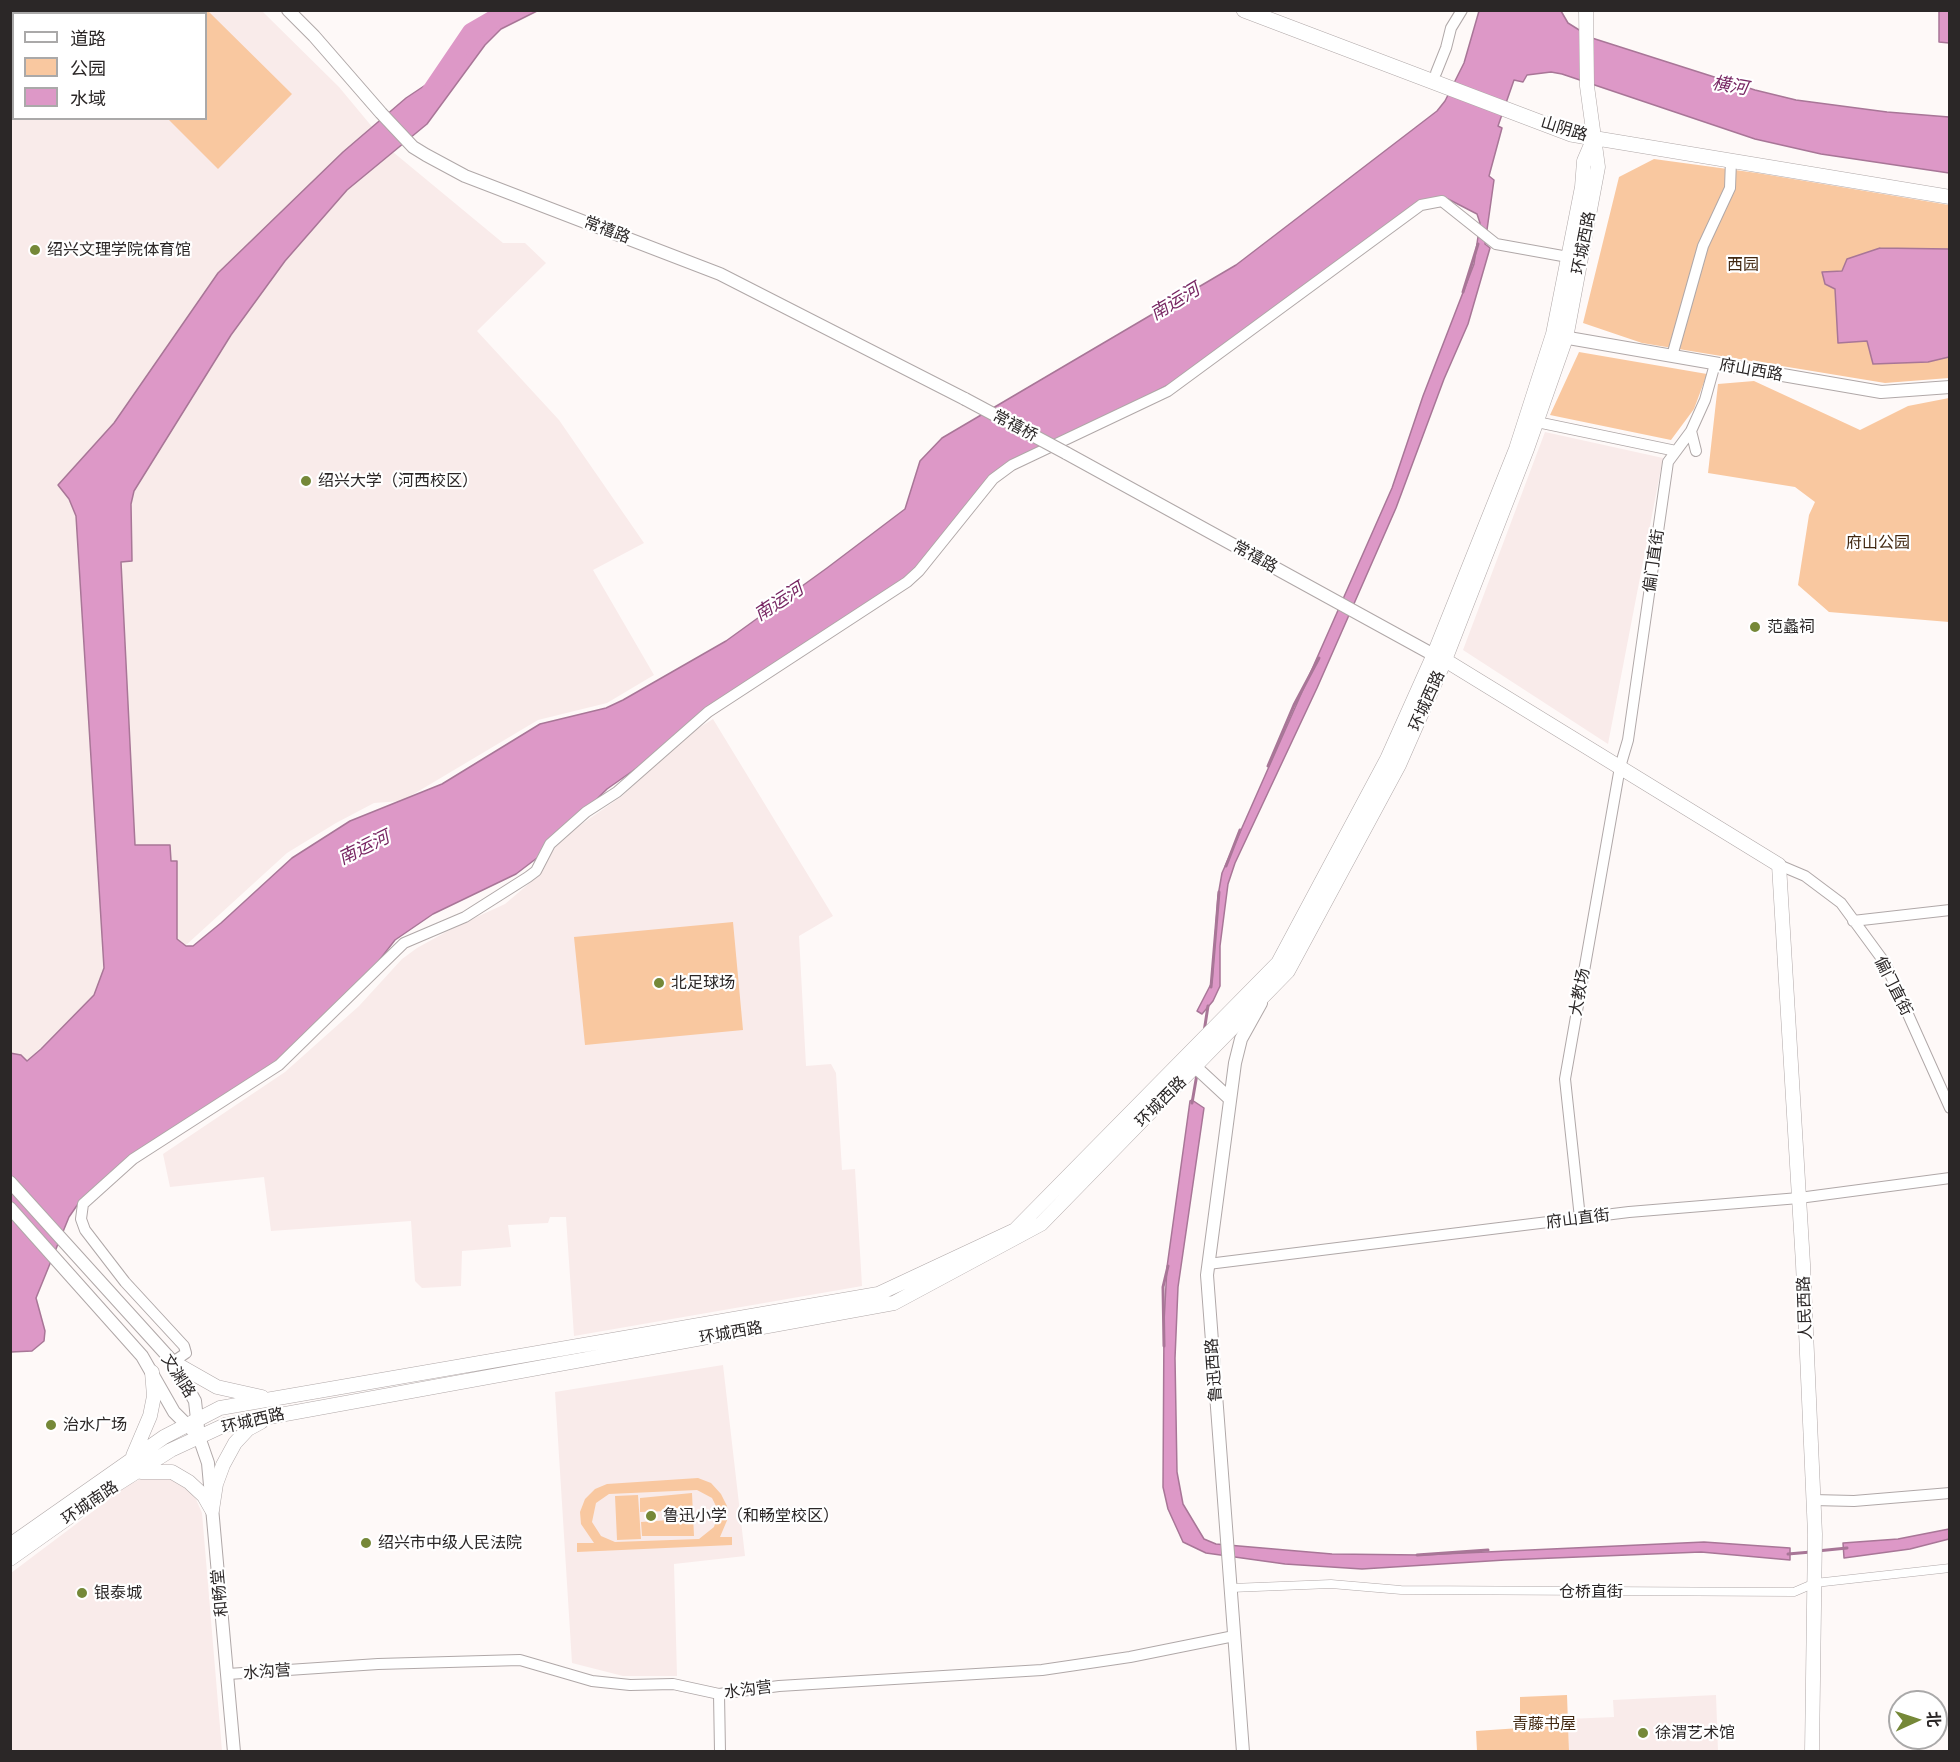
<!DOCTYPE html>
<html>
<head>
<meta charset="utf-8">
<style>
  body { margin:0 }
  #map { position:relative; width:1960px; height:1762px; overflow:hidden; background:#fef9f8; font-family:Inter,"Noto Sans SC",sans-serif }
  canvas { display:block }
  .frame { position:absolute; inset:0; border:12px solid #2b2727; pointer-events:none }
  .legend { position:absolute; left:12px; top:12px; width:195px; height:108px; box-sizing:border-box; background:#fff; border:2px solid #aaa9a9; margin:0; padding:8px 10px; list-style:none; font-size:18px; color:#2b2727 }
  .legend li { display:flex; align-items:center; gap:12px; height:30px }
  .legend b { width:30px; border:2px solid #aaa9a9 }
  .north { position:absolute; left:1888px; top:1690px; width:60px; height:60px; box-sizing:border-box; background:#fff; border:2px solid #aaa9a9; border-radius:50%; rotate:87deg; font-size:16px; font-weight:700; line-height:24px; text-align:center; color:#2b2727 }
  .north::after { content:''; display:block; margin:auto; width:21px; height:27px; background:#758838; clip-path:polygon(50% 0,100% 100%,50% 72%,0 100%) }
</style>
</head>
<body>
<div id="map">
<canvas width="1960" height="1762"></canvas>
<div class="frame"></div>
<ul class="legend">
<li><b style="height:8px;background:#fff"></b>道路</li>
<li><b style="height:16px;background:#f9c8a0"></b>公园</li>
<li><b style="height:16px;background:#dd98c7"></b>水域</li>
</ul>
<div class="north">北</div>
</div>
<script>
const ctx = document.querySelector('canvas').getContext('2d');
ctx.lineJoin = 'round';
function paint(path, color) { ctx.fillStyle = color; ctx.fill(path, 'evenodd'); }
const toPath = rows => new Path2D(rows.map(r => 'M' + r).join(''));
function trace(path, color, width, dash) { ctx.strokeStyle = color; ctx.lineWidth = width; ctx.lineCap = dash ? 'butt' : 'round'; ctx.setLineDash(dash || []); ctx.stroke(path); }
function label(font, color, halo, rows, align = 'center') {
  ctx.font = font + ' Inter,"Noto Sans SC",sans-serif'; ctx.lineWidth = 4.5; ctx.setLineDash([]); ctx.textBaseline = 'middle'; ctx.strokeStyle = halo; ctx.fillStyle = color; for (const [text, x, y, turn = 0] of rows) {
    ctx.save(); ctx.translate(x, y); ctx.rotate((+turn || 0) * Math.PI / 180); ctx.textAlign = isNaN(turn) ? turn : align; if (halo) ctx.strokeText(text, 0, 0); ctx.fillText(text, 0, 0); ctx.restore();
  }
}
const built = toPath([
  [14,10,262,11,339,87,393,152,503,243,525,243,546,263,477,331,559,420,644,543,593,570,654,675,607,703,538,720,402,801,374,803,336,823,287,853,185,946,102,988,30,1058,11,1071,11,14],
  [14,14,206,14,206,118,14,118],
  [1545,432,1663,458,1608,744,1463,650],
  [713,719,833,916,799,936,806,1066,831,1064,836,1073,842,1170,855,1169,862,1286,574,1336,566,1217,550,1217,548,1223,508,1225,511,1247,462,1251,461,1286,422,1288,415,1281,411,1221,271,1231,264,1177,170,1187,163,1154,285,1072,359,1006,402,959,417,948,455,927,505,904,539,875,559,840,622,796,689,734],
  [723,1365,745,1556,674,1564,677,1676,623,1676,572,1663,555,1392],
  [154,1473,176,1480,192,1490,202,1513,222,1751,11,1752,11,1573,128,1485],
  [1716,1695,1718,1751,1569,1751,1568,1719,1614,1717,1613,1700]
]);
const green = toPath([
  [149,10,208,11,292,94,218,169,168,119,206,118,206,14,146,13],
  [1654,159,1757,173,1949,205,1949,378,1885,383,1642,343,1583,323,1619,177],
  [1579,352,1707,374,1694,409,1671,440,1550,415],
  [1754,381,1860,430,1908,406,1949,398,1949,622,1829,612,1798,585,1809,515,1815,502,1795,487,1708,473,1718,384],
  [733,922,743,1030,585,1045,574,937],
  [698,1478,711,1483,721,1494,727,1506,728,1518,720,1537,732,1537,732,1545,577,1552,577,1543,594,1543,581,1524,580,1512,585,1499,595,1489,607,1484],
  [697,1490,712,1498,717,1508,717,1517,714,1527,699,1539,615,1542,601,1536,592,1522,596,1503,609,1494],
  [692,1493,694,1536,642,1536,641,1522,670,1520,669,1511,640,1512,640,1498],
  [638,1495,641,1539,617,1540,615,1496],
  [1567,1695,1569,1751,1477,1751,1476,1731,1520,1728,1520,1697]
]);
const water = toPath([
  [501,11,537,11,501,29,485,45,427,124,347,190,285,261,231,335,134,491,131,504,132,561,121,562,135,845,170,845,171,861,177,861,177,939,186,946,193,946,221,923,292,858,350,821,442,784,540,724,606,708,623,700,726,641,827,568,905,509,920,461,942,438,1236,265,1437,111,1445,101,1464,63,1479,11,1561,11,1568,23,1592,38,1755,90,1796,100,1887,112,1949,117,1949,173,1821,154,1755,139,1562,74,1551,72,1527,75,1523,82,1514,80,1498,126,1502,128,1489,176,1494,180,1485,244,1490,248,1468,324,1444,379,1396,508,1317,688,1235,863,1228,884,1220,946,1220,986,1213,1001,1202,1014,1197,1011,1212,982,1218,896,1222,873,1392,488,1423,396,1474,264,1480,223,1477,214,1448,199,1438,197,1172,383,1005,470,921,568,607,789,537,858,516,874,433,914,395,940,374,967,280,1061,78,1204,69,1217,36,1298,45,1331,44,1341,32,1351,11,1352,10,1053,21,1055,27,1061,41,1049,94,995,104,968,76,516,69,499,58,485,114,423,218,273,343,152,406,98,445,72,473,28,501,11],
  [1939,11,1949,11,1949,43,1939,42,1939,11],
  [1880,248,1949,249,1949,357,1928,362,1873,364,1867,341,1838,343,1835,289,1825,284,1822,272,1842,271,1847,259,1880,248],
  [1192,1100,1204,1108,1178,1287,1175,1358,1177,1472,1183,1504,1204,1539,1216,1544,1332,1554,1421,1555,1704,1542,1790,1548,1790,1560,1701,1552,1505,1560,1362,1569,1285,1564,1206,1553,1183,1542,1168,1509,1163,1487,1164,1322,1167,1267,1190,1101,1192,1100],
  [1949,1529,1949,1539,1910,1549,1844,1558,1843,1543,1898,1539,1949,1529]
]);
const stream = toPath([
  [1463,292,1478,244],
  [1268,766,1294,705,1319,658],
  [1226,866,1240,830],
  [1211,987,1219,892],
  [1204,1032,1208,1006],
  [1192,1103,1197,1074],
  [1164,1346,1163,1287,1168,1266],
  [1817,1551,1847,1548],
  [1788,1554,1811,1552],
  [1417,1555,1488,1550]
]);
const river = toPath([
  [429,94,471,32,509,10]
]);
const pedestrian = toPath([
  [1231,1588,1331,1584,1401,1590,1794,1592,1815,1583,1950,1568]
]);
const minor = toPath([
  [1436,73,1446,48,1451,28,1462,10],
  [1672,356,1703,246,1730,188,1731,160],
  [1537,422,1676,451],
  [1691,431,1696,451],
  [1779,865,1805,876,1841,903,1885,963,1950,1108],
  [1853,921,1950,910],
  [1580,1218,1565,1079,1620,767,1628,740,1668,462,1691,431,1705,400,1715,364],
  [1208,1264,1629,1212,1799,1198,1950,1178],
  [173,1362,186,1353,184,1346,125,1282,85,1230,81,1219,83,1204,133,1159,279,1065,404,943,465,917,528,877,536,871,550,844,586,812,617,792,708,712,907,582,919,571,993,479,1012,465,1168,391,1421,205,1442,201,1496,244,1568,257],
  [1813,1500,1854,1501,1950,1493],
  [228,1674,378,1664,520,1660,592,1681,630,1685,673,1684,719,1694,779,1686,1042,1670,1130,1657,1234,1636],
  [719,1694,720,1752]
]);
const tertiary = toPath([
  [288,10,314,36,381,113,413,147,426,155,465,176,720,274,965,399],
  [1557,336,1881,392,1950,387],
  [1066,453,1441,659],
  [1189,1061,1230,1099],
  [10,1182,173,1362,195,1401,199,1437,208,1463,234,1752],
  [10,1208,142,1356,174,1412,194,1432],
  [1243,1752,1207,1275,1235,1063,1241,1039,1261,1003]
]);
const secondary = toPath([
  [1594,138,1950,197],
  [1445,660,1779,865,1803,1264,1815,1534,1812,1752],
  [173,1362,217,1387,262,1397],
  [133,1456,150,1416,154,1396,152,1372],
  [141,1472,172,1472,189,1482,204,1496,212,1510],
  [212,1510,216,1484,223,1465,235,1443,248,1429,261,1422],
  [10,1545,164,1437,220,1408,878,1294,1015,1230,1278,963,1387,759,1434,654,1516,449,1553,334,1582,187,1584,161,1593,140],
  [10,1559,103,1493,171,1450,225,1425,894,1303,1041,1224,1288,971,1399,765,1445,660,1527,449,1566,338,1598,167,1587,86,1586,10]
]);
const primary = toPath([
  [1244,10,1571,134,1594,138]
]);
const tertiaryBridge = toPath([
  [965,399,1066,453]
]);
const markers = [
  [35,250,6,"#758838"],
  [306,481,6,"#758838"],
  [1755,627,6,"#758838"],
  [659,983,6,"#758838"],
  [51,1425,6,"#758838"],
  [651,1516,6,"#758838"],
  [366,1543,6,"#758838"],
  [82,1593,6,"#758838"],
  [1643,1733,6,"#758838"]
];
const streetNames = [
  ["山阴路",1564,129,17],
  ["常禧路",607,230,21],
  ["环城西路",1584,243,-79],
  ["府山西路",1751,370,10],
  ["常禧桥",1015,426,28],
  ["常禧路",1255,557,29],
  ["偏门直街",1654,561,-82],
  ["环城西路",1427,701,-66],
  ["偏门直街",1893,986,63],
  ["大教场",1580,992,-80],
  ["环城西路",1161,1102,-45],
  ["府山直街",1578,1219,-7],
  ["人民西路",1805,1308,-92],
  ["环城西路",731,1333,-10],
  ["鲁迅西路",1214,1370,-94],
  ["文渊路",178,1376,57],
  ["环城西路",253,1421,-13],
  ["环城南路",90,1503,-34],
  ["仓桥直街",1591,1592],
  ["和畅堂",220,1593,-95],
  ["水沟营",267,1672,-4],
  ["水沟营",748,1690,-7]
];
const poiNames = [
  ["绍兴文理学院体育馆",47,250],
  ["绍兴大学（河西校区）",318,481],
  ["范蠡祠",1767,627],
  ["北足球场",671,983],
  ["治水广场",63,1425],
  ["鲁迅小学（和畅堂校区）",663,1516],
  ["绍兴市中级人民法院",378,1543],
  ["银泰城",94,1593],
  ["徐渭艺术馆",1655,1733]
];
const parkNames = [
  ["西园",1743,265],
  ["府山公园",1878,543],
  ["青藤书屋",1544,1724]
];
const waterNames = [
  ["横河",1730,86,10],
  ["南运河",1175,302,-31],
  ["南运河",779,602,-33],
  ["南运河",364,848,-26]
];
paint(built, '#f9ebea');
paint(green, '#f9c8a0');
paint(water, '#dd98c7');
trace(water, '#a87697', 1.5);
trace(stream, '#a87697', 3);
trace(river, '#dd98c7', 18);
trace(pedestrian, '#b0a8a8', 9);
trace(minor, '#b0a8a8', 12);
trace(tertiary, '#b0a8a8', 14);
trace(secondary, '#b0a8a8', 15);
trace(primary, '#b0a8a8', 16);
trace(pedestrian, '#fff', 8);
trace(minor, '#fff', 10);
trace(tertiary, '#fff', 12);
trace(secondary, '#fff', 14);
trace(primary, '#fff', 15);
trace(tertiaryBridge, '#b0a8a8', 14, []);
trace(tertiaryBridge, '#fff', 12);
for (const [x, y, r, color] of markers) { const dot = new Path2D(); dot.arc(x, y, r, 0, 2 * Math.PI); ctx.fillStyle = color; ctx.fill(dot); trace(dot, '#fff', 2); }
label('16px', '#2b2727', '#fff', streetNames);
label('16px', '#2b2727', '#fff', poiNames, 'left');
label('16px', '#422811', '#fff', parkNames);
label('italic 18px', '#782763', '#fff', waterNames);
</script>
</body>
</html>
